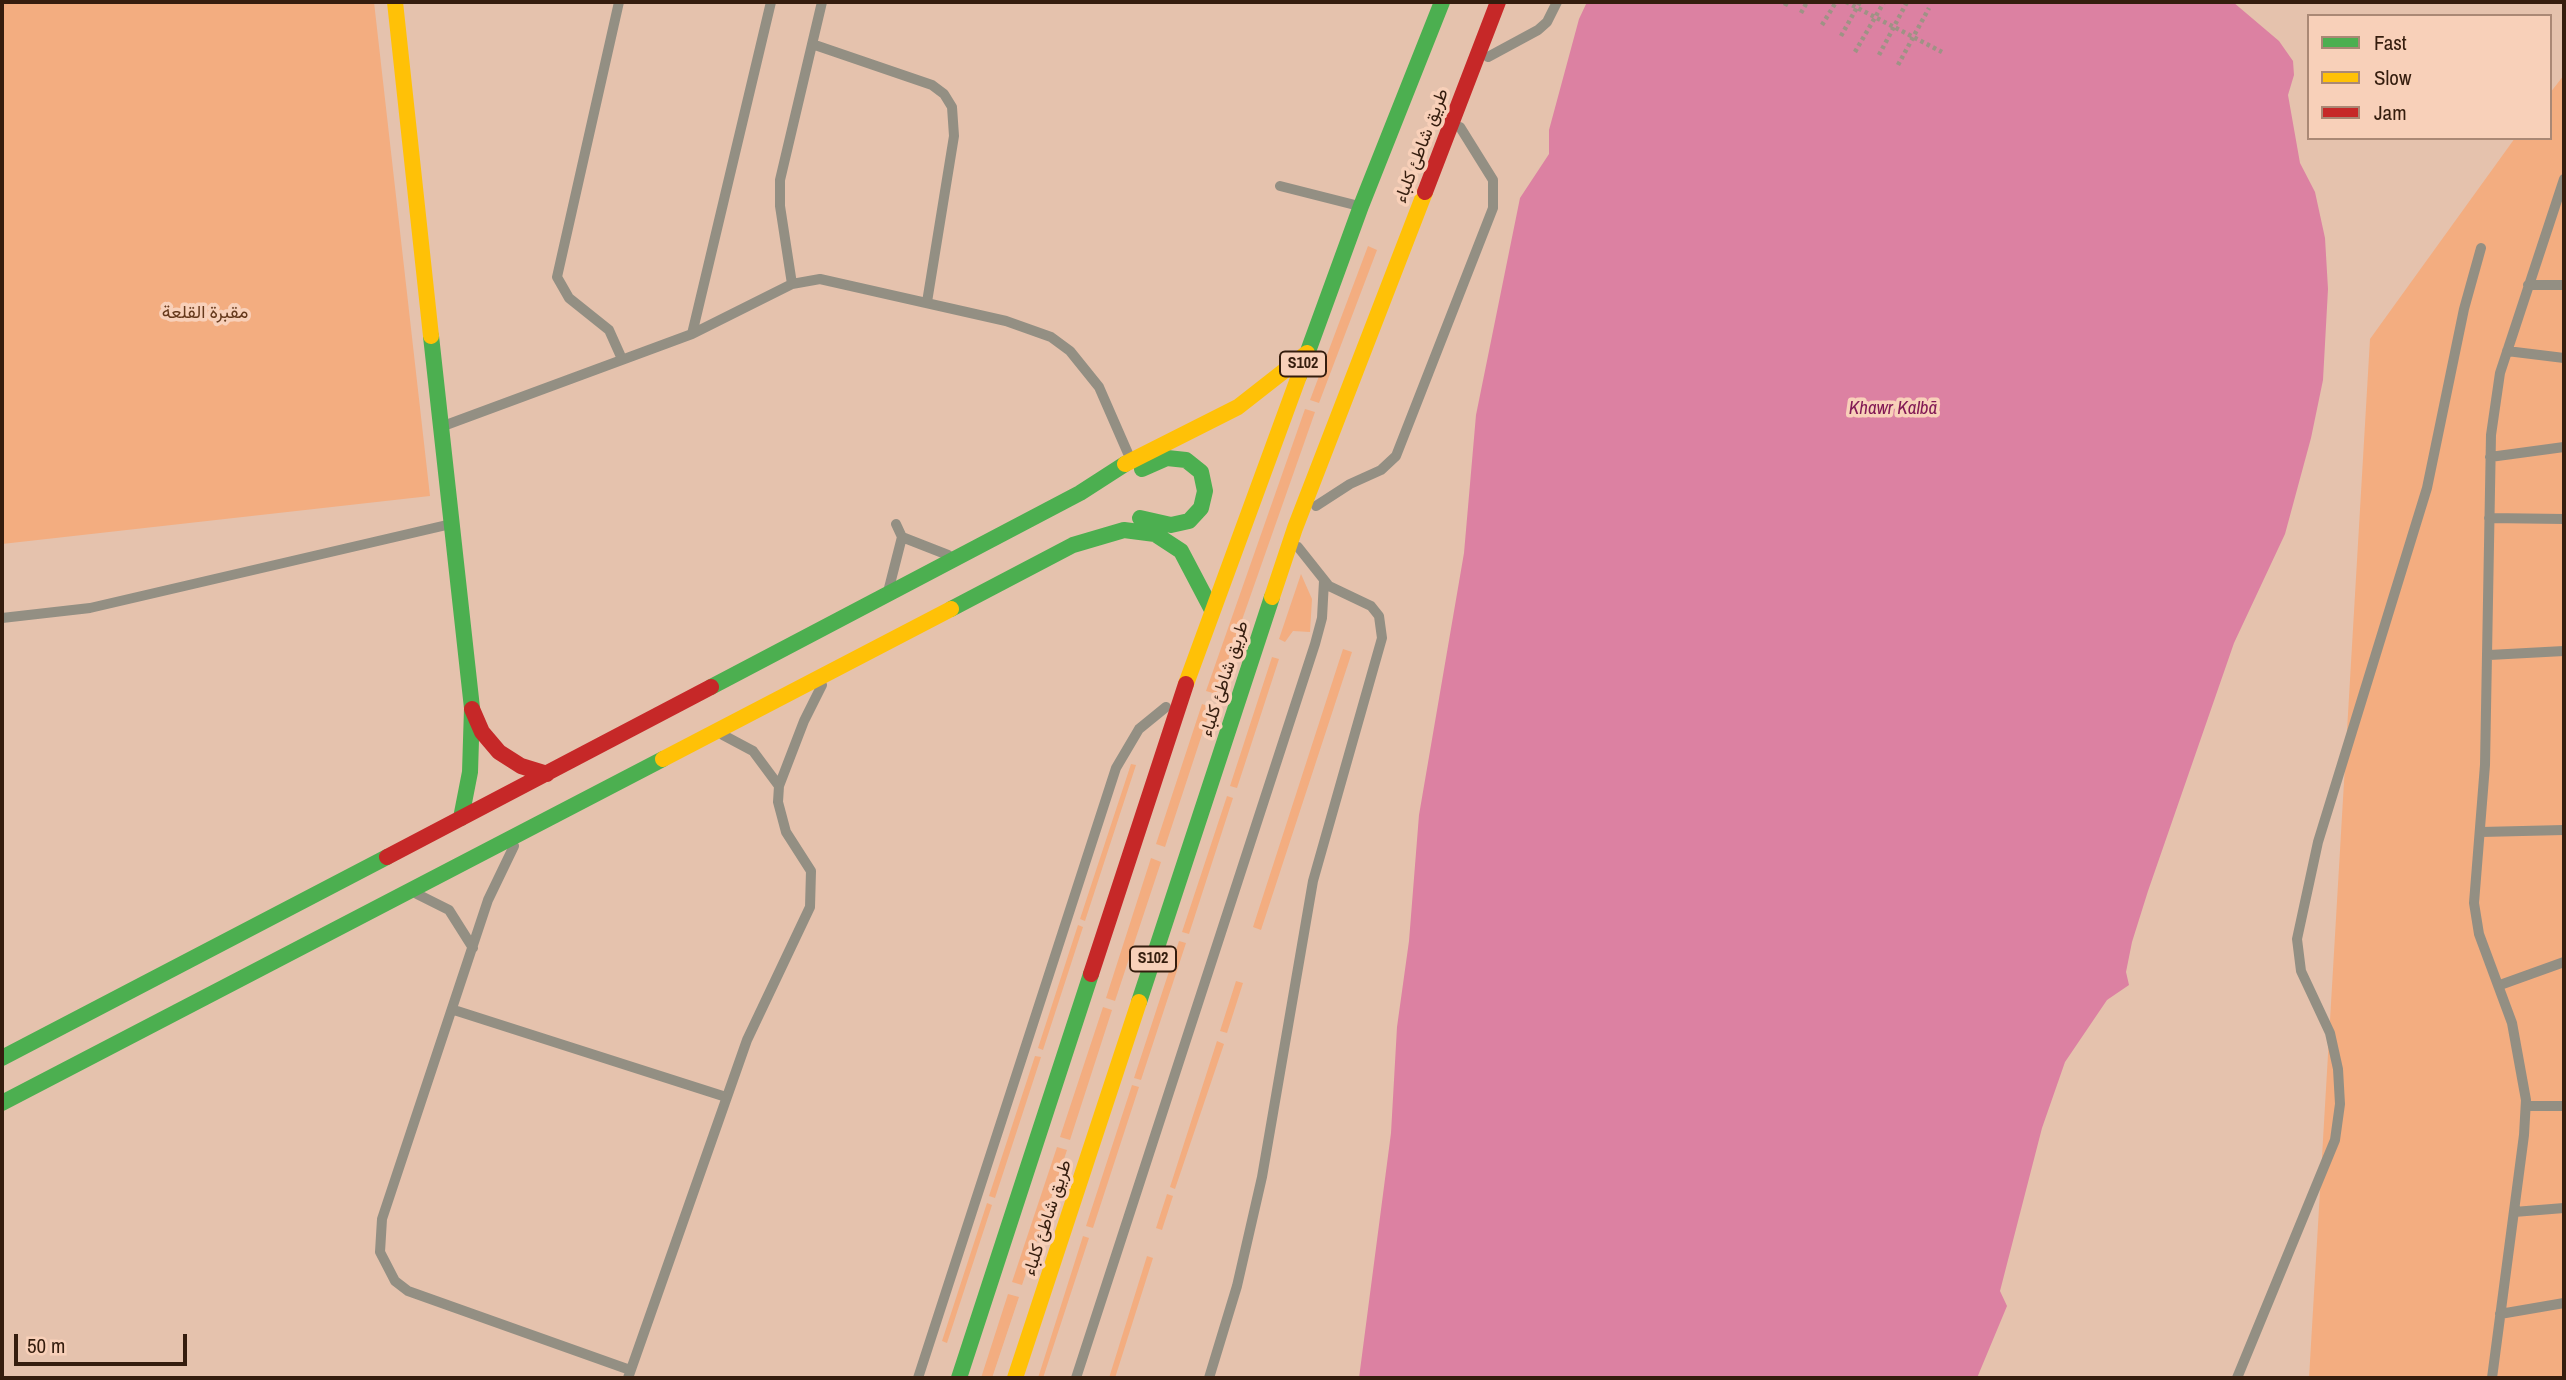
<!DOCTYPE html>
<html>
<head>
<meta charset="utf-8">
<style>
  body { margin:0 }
  #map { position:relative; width:2566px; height:1380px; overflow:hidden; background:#e5c2ad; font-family:"Archivo Narrow",sans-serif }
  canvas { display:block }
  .frame { position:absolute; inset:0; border:4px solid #351d0e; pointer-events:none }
  .legend { position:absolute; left:2307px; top:14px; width:245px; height:126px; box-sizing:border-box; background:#f8d0b9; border:2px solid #aa8875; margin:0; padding:9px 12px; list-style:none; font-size:21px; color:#351d0e }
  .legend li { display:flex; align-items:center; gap:14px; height:35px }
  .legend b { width:35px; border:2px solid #aa8875 }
  .scale { position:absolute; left:14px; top:1334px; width:173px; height:32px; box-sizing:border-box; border:4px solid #351d0e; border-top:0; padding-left:9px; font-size:21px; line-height:24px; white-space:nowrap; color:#351d0e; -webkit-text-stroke:5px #f8d0b9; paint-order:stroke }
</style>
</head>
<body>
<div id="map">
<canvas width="2566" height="1380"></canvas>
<div class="frame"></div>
<ul class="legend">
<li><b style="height:9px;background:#4caf50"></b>Fast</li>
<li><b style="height:9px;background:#ffc107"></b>Slow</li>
<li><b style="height:9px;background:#c62828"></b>Jam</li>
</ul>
<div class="scale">50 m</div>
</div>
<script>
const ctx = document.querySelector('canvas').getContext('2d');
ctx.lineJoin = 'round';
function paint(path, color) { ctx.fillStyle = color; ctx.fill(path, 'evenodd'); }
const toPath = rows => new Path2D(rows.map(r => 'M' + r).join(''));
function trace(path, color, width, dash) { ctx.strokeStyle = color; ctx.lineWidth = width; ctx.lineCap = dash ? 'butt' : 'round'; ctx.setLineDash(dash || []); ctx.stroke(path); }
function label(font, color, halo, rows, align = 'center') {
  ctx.font = font + ' "Archivo Narrow",Vazirmatn,sans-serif'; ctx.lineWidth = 7; ctx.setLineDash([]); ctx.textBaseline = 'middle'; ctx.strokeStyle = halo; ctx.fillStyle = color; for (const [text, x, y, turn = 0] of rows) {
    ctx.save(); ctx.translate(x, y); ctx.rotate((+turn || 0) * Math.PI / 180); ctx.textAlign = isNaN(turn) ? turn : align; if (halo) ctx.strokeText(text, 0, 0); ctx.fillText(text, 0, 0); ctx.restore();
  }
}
const green = toPath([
  [2,2,374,2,430,496,2,544],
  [2564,75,2564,1378,2309,1378,2370,339,2515,138,2550,138,2550,93],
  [1368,246,1377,250,1319,403,1310,400],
  [1305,409,1315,412,1216,694,1206,691],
  [1301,574,1312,599,1310,632,1293,631,1285,642,1279,639],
  [1343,649,1352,652,1261,930,1253,927],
  [1272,657,1279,659,1237,788,1230,786],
  [1202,704,1211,707,1165,847,1156,844],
  [1131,764,1136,765,1085,921,1080,919],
  [1227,796,1233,798,1189,934,1182,932],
  [1151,858,1161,862,1115,1001,1106,998],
  [1078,925,1083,927,1043,1050,1038,1048],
  [1179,941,1186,943,1141,1080,1134,1078],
  [1236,981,1243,983,1227,1033,1220,1031],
  [1103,1007,1112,1010,1070,1140,1060,1137],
  [1217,1041,1224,1044,1175,1189,1170,1187],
  [1035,1056,1041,1057,995,1198,989,1196],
  [1132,1085,1139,1087,1093,1228,1086,1226],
  [1057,1147,1067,1150,1022,1285,1012,1282],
  [1167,1194,1173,1196,1162,1230,1156,1228],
  [987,1203,992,1205,947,1343,942,1341],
  [1083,1236,1089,1238,1043,1378,1038,1378],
  [1147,1256,1153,1258,1115,1378,1109,1378],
  [1008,1294,1019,1297,992,1378,981,1378]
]);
const water = toPath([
  [1587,2,2233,2,2279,41,2293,61,2294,75,2288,95,2300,163,2315,192,2325,238,2328,289,2323,380,2311,438,2285,534,2234,643,2148,891,2132,942,2126,972,2129,985,2107,1000,2065,1062,2042,1128,2000,1291,2007,1306,1977,1378,1359,1378,1391,1133,1397,1027,1409,941,1419,815,1464,553,1476,415,1520,198,1549,154,1549,130,1579,19]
]);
const path = toPath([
  [1846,2,1942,52],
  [1785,6,1787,2],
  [1801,13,1807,2],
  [1822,25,1836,2],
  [1841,36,1860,2],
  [1855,52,1884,2],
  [1879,55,1907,2],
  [1898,65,1929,8]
]);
const lane = toPath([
  [619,2,557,277,569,298,609,330,622,359],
  [812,44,932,85,944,94,952,107,954,136,927,302],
  [1488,57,1538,30,1547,22,1557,2],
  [1280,186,1355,205],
  [792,284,780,206,780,180,822,2],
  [2528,285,2564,285],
  [692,334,771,2],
  [2507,351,2564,358],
  [446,425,692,334,792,284,820,279,1006,321,1051,337,1070,351,1099,387,1130,458],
  [2490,457,2564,447],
  [1316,506,1350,484,1381,470,1396,456,1493,208,1493,180,1460,127],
  [2489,518,2564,519],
  [902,537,948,555],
  [889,588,902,537,896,524],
  [2,618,90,608,451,524],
  [2489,655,2564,651],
  [723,735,753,751,779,786],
  [2481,832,2564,830],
  [514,846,488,900,382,1219,380,1252,395,1281,408,1291,630,1370],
  [417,894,449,910,473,948],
  [2500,985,2564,962],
  [454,1010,726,1097],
  [2526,1106,2564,1106],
  [2514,1212,2564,1208],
  [2500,1314,2564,1303],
  [628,1378,747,1040,810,907,811,871,786,832,778,802,779,786,804,721,822,685],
  [918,1378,1116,768,1139,729,1166,707],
  [1076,1378,1315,644,1322,618,1324,581],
  [1209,1378,1237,1286,1262,1177,1313,881,1382,638,1379,616,1371,606,1329,586,1298,547],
  [2237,1378,2335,1140,2340,1104,2338,1069,2330,1033,2301,971,2297,939,2318,842,2427,488,2464,309,2481,248],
  [2492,1378,2524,1135,2526,1100,2512,1023,2479,934,2474,903,2485,765,2491,435,2500,373,2564,179]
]);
const fast = toPath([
  [431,336,472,708,470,772,461,818],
  [1299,376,1361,206,1442,2],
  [1140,518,1171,525,1189,521,1201,508,1205,491,1201,472,1186,460,1167,458,1142,469],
  [951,609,1073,545,1124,530,1155,534,1181,551,1212,610],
  [711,687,1080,493,1125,464],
  [1139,1002,1272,597],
  [2,1058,387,857],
  [2,1103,663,759],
  [959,1378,1091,974]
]);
const slow = toPath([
  [395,2,431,336],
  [1125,464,1238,407,1307,353],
  [1272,597,1295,528,1425,192],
  [1186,684,1299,376],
  [663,759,951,609],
  [1015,1378,1139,1002]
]);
const jam = toPath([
  [1425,192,1498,2],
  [472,709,482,732,499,752,521,766,547,774],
  [387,857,711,687],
  [1091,974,1186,684]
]);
const shields = [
  [1303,364,46],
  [1153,959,46]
];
const shieldNames = [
  ["S102",1303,364],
  ["S102",1153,959]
];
const streetNames = [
  ["طريق شاطئ كلباء",1422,146,-69],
  ["طريق شاطئ كلباء",1225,679,-72],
  ["طريق شاطئ كلباء",1048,1218,-72]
];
const parkNames = [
  ["مقبرة القلعة",205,313]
];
const waterNames = [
  ["Khawr Kalbā",1893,409]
];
paint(green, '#f3ad80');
paint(water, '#dc81a2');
trace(path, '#9f9285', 4.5, [3.5, 3.5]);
trace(lane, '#938f83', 10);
trace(fast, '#4caf50', 16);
trace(slow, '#ffc107', 16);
trace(jam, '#c62828', 16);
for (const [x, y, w] of shields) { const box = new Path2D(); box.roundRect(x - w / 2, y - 12.5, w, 25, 5); ctx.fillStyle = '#f8d0b9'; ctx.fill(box); trace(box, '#351d0e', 2); }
label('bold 16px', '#351d0e', null, shieldNames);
label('18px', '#351d0e', '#f8d0b9', streetNames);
label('18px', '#65391c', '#f8d0b9', parkNames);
label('italic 19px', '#831a55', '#f8d0b9', waterNames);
</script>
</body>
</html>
